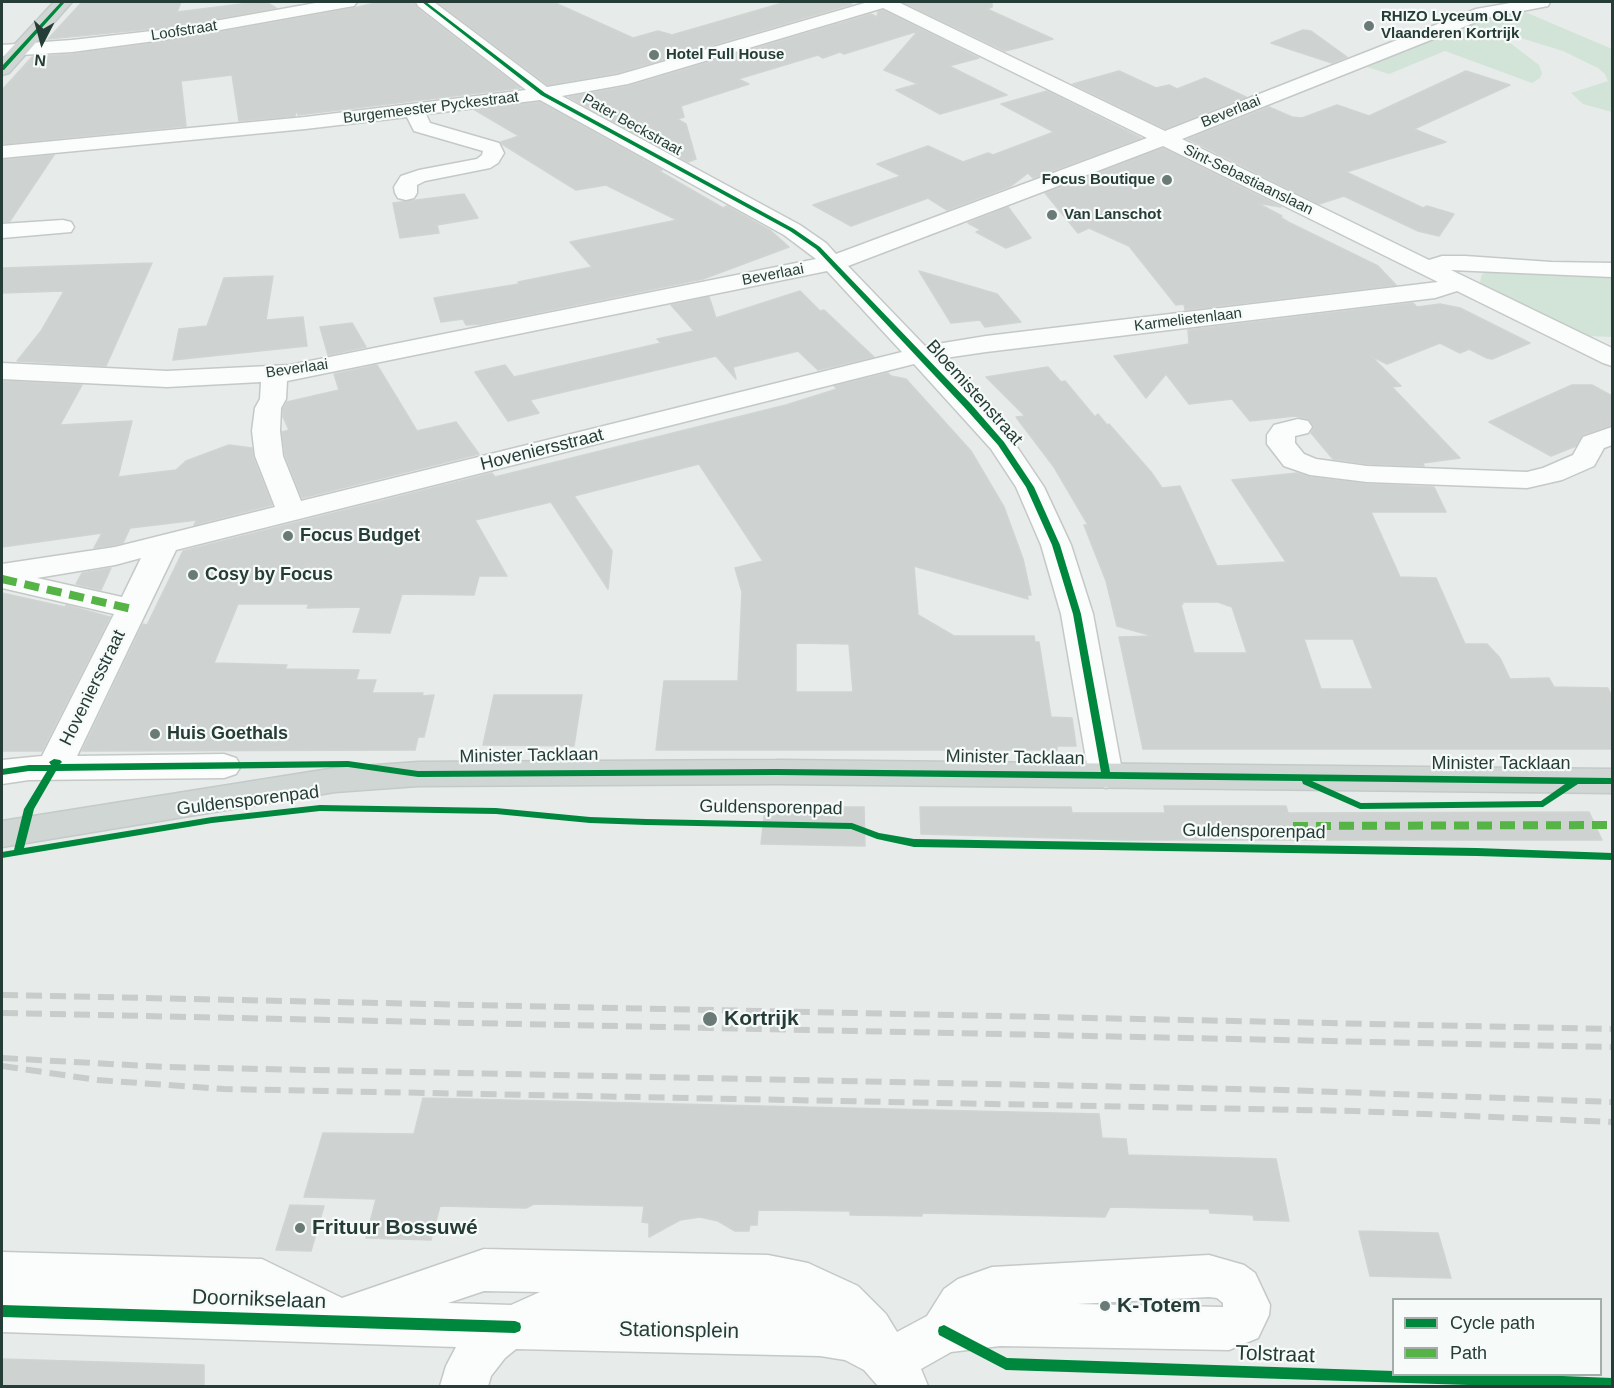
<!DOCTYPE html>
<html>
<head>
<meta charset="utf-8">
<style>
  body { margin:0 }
  #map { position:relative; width:1614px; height:1388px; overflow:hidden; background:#e7ecea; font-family:Helvetica,sans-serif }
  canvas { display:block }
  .frame { position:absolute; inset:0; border:3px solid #263d37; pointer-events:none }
  .legend { position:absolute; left:1392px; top:1298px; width:210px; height:78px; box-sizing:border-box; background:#f6faf8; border:2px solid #a3aeab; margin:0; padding:8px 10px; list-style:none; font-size:18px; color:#263d37 }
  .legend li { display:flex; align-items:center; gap:12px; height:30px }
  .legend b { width:30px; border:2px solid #a3aeab }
  .north { position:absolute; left:12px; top:12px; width:60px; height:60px; -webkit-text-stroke:4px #f6faf8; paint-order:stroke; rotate:186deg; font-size:16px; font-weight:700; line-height:24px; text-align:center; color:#263d37 }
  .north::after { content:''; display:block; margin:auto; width:21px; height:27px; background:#263d37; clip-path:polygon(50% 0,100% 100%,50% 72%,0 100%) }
</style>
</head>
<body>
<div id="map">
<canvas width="1614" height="1388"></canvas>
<div class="frame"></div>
<ul class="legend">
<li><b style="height:8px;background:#00873e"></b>Cycle path</li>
<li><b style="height:8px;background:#56b346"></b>Path</li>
</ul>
<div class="north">N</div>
</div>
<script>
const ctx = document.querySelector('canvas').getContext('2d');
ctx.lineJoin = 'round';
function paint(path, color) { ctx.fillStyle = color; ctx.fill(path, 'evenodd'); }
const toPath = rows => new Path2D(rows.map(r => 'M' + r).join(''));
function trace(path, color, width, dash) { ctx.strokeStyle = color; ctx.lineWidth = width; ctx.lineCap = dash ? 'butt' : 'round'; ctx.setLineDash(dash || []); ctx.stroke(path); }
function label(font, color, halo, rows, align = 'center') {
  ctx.font = font + ' Helvetica,sans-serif'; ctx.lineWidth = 4.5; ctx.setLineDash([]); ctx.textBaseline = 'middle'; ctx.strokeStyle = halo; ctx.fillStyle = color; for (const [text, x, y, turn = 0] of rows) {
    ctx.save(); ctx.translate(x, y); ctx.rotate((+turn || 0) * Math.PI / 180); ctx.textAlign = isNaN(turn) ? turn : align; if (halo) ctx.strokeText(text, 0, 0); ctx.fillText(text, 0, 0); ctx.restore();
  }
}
const green = toPath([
  [1518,9,1612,49,1612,112,1583,104,1571,93,1608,81,1605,74,1598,68,1563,51,1521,38,1505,39,1539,65,1542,73,1540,78,1532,83,1445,51,1389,74,1367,67,1478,18],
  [1494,270,1612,278,1612,337,1588,336,1482,286,1480,282,1482,274]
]);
const building = toPath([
  [82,2,181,2,177,12,257,2,266,2,276,8,170,27,48,39,82,2],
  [379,2,414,2,417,8,520,88,298,115,296,109,295,116,239,121,232,75,181,81,186,126,2,144,2,90,32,57,72,54,170,41,354,8,379,2],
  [437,2,553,2,633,38,658,31,672,35,786,2,846,2,852,4,617,73,548,85,437,2],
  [902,2,992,2,992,7,987,9,1053,39,1005,51,902,2],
  [883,10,979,58,949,66,1007,95,940,114,896,90,918,84,884,70,918,31,844,54,840,52,823,58,818,55,738,79,749,84,681,106,684,117,677,119,686,124,696,159,688,162,569,97,629,86,871,14,877,17,878,12,883,10],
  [1303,30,1311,31,1347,57,1332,63,1271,43,1303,30],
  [1119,71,1156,88,1169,85,1177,89,1205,78,1246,97,1165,129,1073,84,1119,71],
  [1466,71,1510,85,1414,129,1446,142,1346,172,1423,208,1427,206,1454,214,1439,236,1418,231,1344,196,1319,204,1188,139,1269,107,1292,117,1302,118,1337,105,1369,116,1466,71],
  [1047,91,1141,138,1033,178,1028,173,1011,186,947,210,928,198,851,226,813,205,901,176,877,164,928,146,963,162,988,153,993,155,1054,132,1001,104,1047,91],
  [540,102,662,170,659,171,723,208,727,206,771,231,789,247,703,279,482,324,466,325,463,319,441,322,434,298,519,284,518,282,592,267,570,242,677,220,606,185,576,190,502,144,501,142,519,136,475,110,540,102],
  [1163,148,1281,207,1257,203,1282,216,1280,217,1288,222,1378,266,1396,285,1185,310,1184,304,1176,305,1129,246,1089,228,1078,233,1045,193,1163,148],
  [54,155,10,221,2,222,2,160,54,155],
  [464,194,478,218,437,225,439,233,400,238,393,203,464,194],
  [1008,207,1031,238,1006,248,976,232,981,230,968,223,1008,207],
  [152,263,106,366,17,361,41,331,64,291,2,293,2,268,152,263],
  [919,271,997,294,1021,322,985,327,980,320,951,323,919,271],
  [273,276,266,320,303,317,307,346,173,360,179,329,207,326,224,278,273,276],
  [800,291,820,311,824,310,874,357,818,370,798,351,733,367,736,379,716,356,530,400,539,413,508,421,475,372,505,365,514,377,661,343,657,339,694,331,671,305,709,297,716,318,800,291],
  [1413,303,1417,307,1440,304,1460,308,1530,343,1492,359,1487,358,1469,349,1460,353,1440,343,1387,364,1371,356,1401,386,1392,387,1460,458,1423,463,1424,466,1367,464,1333,459,1311,433,1314,426,1308,419,1295,416,1250,421,1232,399,1189,404,1166,374,1146,398,1114,356,1189,344,1188,330,1413,303],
  [352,323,366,347,328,355,320,327,352,323],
  [377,365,417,431,456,422,479,454,302,498,285,455,282,432,289,430,283,417,283,409,287,402,339,390,334,374,377,365],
  [1048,367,1061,382,1065,381,1095,417,1098,414,1107,425,1109,424,1151,472,1162,488,1180,486,1217,566,1286,562,1232,480,1297,473,1310,477,1367,484,1434,487,1446,512,1371,512,1400,577,1436,578,1465,644,1487,644,1500,658,1510,679,1549,678,1554,687,1608,688,1612,697,1612,749,1143,749,1119,637,1153,636,1117,626,1106,581,1084,525,1088,525,1054,467,1016,417,1025,416,986,377,1048,367],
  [1182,602,1218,602,1232,607,1247,653,1194,653,1181,605,1183,604,1182,602],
  [1304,639,1353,639,1373,689,1321,689,1304,639],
  [888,373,891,376,906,379,971,451,1004,507,1023,559,1031,595,1027,595,1028,599,914,566,918,615,954,636,1034,636,1035,642,1039,642,1051,717,1072,718,1076,746,1057,746,1057,750,656,750,664,681,738,681,742,592,735,568,763,561,699,464,574,496,612,551,608,589,551,502,475,520,507,576,479,576,474,595,402,594,390,633,353,632,361,607,307,608,309,604,238,604,214,663,287,665,285,669,359,670,356,680,376,680,372,693,423,693,422,696,434,695,424,737,418,737,415,750,82,751,143,624,147,625,183,551,492,473,495,477,786,405,837,389,834,386,888,373],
  [796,643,849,644,853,692,796,692,796,643],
  [2,381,82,385,60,425,132,421,118,477,176,470,186,461,229,445,252,448,253,457,272,505,194,525,197,520,130,528,123,543,115,545,94,548,102,533,2,547,2,381],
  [1572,385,1592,385,1612,396,1612,425,1582,435,1576,446,1551,456,1489,422,1572,385],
  [111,568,101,590,76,584,82,573,111,568],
  [2,593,65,607,66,605,110,617,42,751,2,751,2,593],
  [494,695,582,695,574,746,483,745,494,695],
  [1164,806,1286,806,1288,813,1589,812,1602,840,1123,840,921,834,920,807,1071,807,1072,813,1165,813,1164,806],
  [828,807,864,807,865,846,761,844,765,809,828,809,828,807],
  [423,1098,1099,1114,1102,1138,1126,1139,1128,1155,1276,1159,1289,1221,1254,1220,1253,1215,1210,1213,1209,1209,1110,1207,1105,1217,922,1213,922,1216,850,1215,850,1211,758,1210,757,1225,750,1225,749,1231,735,1231,718,1221,700,1217,680,1220,649,1237,649,1223,642,1222,644,1206,534,1204,526,1208,440,1206,431,1240,366,1238,376,1199,304,1197,323,1133,414,1134,423,1098],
  [290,1205,324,1206,311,1251,276,1250,290,1205],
  [1359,1231,1438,1233,1451,1278,1370,1276,1359,1231],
  [2,1359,204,1365,204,1386,2,1386,2,1359]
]);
const minor = toPath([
  [321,2,357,2,354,6,348,7,170,39,72,52,2,56,2,45,72,40,170,29,321,2],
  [416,2,434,2,547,87,618,75,868,2,898,2,1165,131,1476,9,1516,2,1550,2,1548,6,1486,18,1182,139,1429,260,1442,256,1465,256,1551,262,1612,263,1612,277,1451,270,1612,348,1612,366,1603,363,1457,291,1435,298,986,352,938,359,1011,438,1044,487,1071,545,1093,614,1123,776,1118,784,1106,788,1094,784,1089,776,1061,614,1041,545,1016,487,991,449,914,364,176,550,77,756,224,754,236,758,241,766,236,774,224,778,29,780,2,784,2,760,42,756,114,614,2,588,2,564,115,547,275,507,255,456,252,431,255,408,260,399,261,382,167,387,2,379,2,363,167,371,290,365,816,259,784,235,540,100,426,114,430,123,499,143,504,153,498,163,490,168,425,181,417,185,417,193,414,198,406,200,398,198,395,193,394,187,401,176,419,170,477,159,482,155,483,151,414,131,407,117,305,129,2,158,2,146,305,117,526,90,418,6,416,2],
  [883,8,1147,138,836,254,826,243,800,225,562,96,628,84,883,8],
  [1163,146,1438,282,986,336,925,346,848,266,1163,146],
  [827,271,902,352,301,501,283,456,280,431,281,408,286,399,287,381,827,271],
  [141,558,122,597,37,578,115,565,141,558],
  [63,220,71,222,74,227,71,232,2,238,2,224,63,220],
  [1298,419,1308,421,1312,427,1308,433,1295,436,1295,443,1304,454,1316,459,1367,466,1527,472,1543,468,1573,455,1583,437,1612,427,1612,445,1604,448,1594,466,1562,480,1527,488,1367,482,1310,475,1284,466,1267,444,1267,435,1274,425,1298,419],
  [484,1249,768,1255,808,1263,858,1286,886,1314,897,1332,927,1316,944,1289,958,1279,992,1267,1209,1255,1244,1265,1255,1273,1270,1305,1269,1315,1258,1338,1229,1350,1000,1346,951,1352,921,1369,928,1386,878,1386,864,1370,845,1360,820,1356,516,1349,505,1358,491,1376,488,1386,440,1386,446,1366,456,1347,2,1332,2,1252,262,1259,342,1298,484,1249],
  [484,1291,540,1292,511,1305,448,1303,484,1291],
  [1209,1297,1217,1298,1223,1303,1223,1307,1077,1304,1209,1297]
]);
const major = toPath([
  [54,2,72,2,9,73,2,75,2,58,54,2],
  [777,760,1612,769,1612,793,777,784,418,786,335,792,2,847,2,821,335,768,418,762,777,760]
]);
const rail = toPath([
  [2,995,1612,1029],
  [2,1013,1612,1047],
  [2,1058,166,1067,1283,1090,1612,1102],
  [2,1066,97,1080,224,1089,1353,1111,1612,1122]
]);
const quiet = toPath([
  [2,579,132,609],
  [1293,826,1612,825]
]);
const cycleway = toPath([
  [61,2,65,2,4,70,2,70,2,66,61,2],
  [422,2,426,2,545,93,794,229,820,247,971,404,1004,442,1034,487,1060,545,1081,614,1110,772,1612,778,1612,784,1578,784,1543,807,1360,809,1303,784,1302,781,777,775,418,777,348,767,56,771,34,809,24,848,212,817,320,805,496,808,590,817,646,819,852,823,879,833,914,839,1477,848,1612,853,1612,860,1477,856,914,847,877,839,851,829,646,825,590,823,496,814,320,811,212,823,2,858,2,852,14,850,24,809,47,771,29,771,2,775,2,769,29,765,51,765,49,762,54,759,60,760,62,762,60,764,348,761,418,771,777,769,1101,772,1073,614,1052,545,1026,487,998,445,965,408,816,249,790,231,541,95,422,2],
  [1312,781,1565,784,1541,801,1361,803,1312,781],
  [2,1305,515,1321,520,1323,521,1327,520,1331,515,1333,2,1317,2,1305],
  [944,1325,1007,1358,1394,1371,1394,1374,1513,1374,1612,1378,1612,1386,1499,1386,1006,1370,939,1335,938,1331,939,1327,944,1325]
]);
const markers = [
  [1369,26,6,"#6a7a76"],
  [654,55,6,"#6a7a76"],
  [1167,180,6,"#6a7a76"],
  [1052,215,6,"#6a7a76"],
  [288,536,6,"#6a7a76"],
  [193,575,6,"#6a7a76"],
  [155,734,6,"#6a7a76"],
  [710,1019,8,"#6a7a76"],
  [300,1228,6,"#6a7a76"],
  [1105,1306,6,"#6a7a76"]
];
const farPoinames = [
  ["RHIZO Lyceum OLV",1381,17],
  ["Vlaanderen Kortrijk",1381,34],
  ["Hotel Full House",666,55],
  ["Focus Boutique",1155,180,"right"],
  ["Van Lanschot",1064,215]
];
const farStreetnames = [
  ["Loofstraat",184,31,-9],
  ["Burgemeester Pyckestraat",431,108,-7],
  ["Beverlaai",1231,112,-22],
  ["Pater Beckstraat",632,125,29],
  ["Sint-Sebastiaanslaan",1248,180,26],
  ["Beverlaai",773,275,-11],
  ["Karmelietenlaan",1188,320,-7],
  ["Beverlaai",297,369,-8]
];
const streetNames = [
  ["Bloemistenstraat",974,393,48],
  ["Hoveniersstraat",542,450,-14],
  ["Hoveniersstraat",93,688,-64],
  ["Minister Tacklaan",529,756,-1],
  ["Minister Tacklaan",1015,758,1],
  ["Minister Tacklaan",1501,764],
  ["Guldensporenpad",248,801,-7],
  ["Guldensporenpad",771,808,1],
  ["Guldensporenpad",1254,832,1]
];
const poiNames = [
  ["Focus Budget",300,536],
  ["Cosy by Focus",205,575],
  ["Huis Goethals",167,734]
];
const nearPoinames = [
  ["Kortrijk",724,1019],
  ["Frituur Bossuwé",312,1228],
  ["K-Totem",1117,1306]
];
const nearStreetnames = [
  ["Doornikselaan",259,1300,2],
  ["Stationsplein",679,1331,1],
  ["Tolstraat",1275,1355,2]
];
paint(green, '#d2e3d7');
paint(building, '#ced3d1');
trace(building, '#d0d4d2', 1.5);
trace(minor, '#c4c9c7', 3);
trace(major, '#c3cac8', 3);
paint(minor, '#fbfcfc');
paint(major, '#cfd6d4');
trace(rail, '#c8cccb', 6, [16, 8]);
trace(quiet, '#56b346', 8, [15, 8]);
paint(cycleway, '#00873e');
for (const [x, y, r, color] of markers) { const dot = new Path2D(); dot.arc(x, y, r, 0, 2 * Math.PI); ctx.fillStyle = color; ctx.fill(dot); trace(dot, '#f6faf8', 2); }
label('bold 15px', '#263d37', '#f6faf8', farPoinames, 'left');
label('15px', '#263d37', '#f6faf8', farStreetnames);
label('18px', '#263d37', '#f6faf8', streetNames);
label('bold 18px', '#263d37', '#f6faf8', poiNames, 'left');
label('bold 21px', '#263d37', '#f6faf8', nearPoinames, 'left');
label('21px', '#263d37', '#f6faf8', nearStreetnames);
</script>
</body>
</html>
